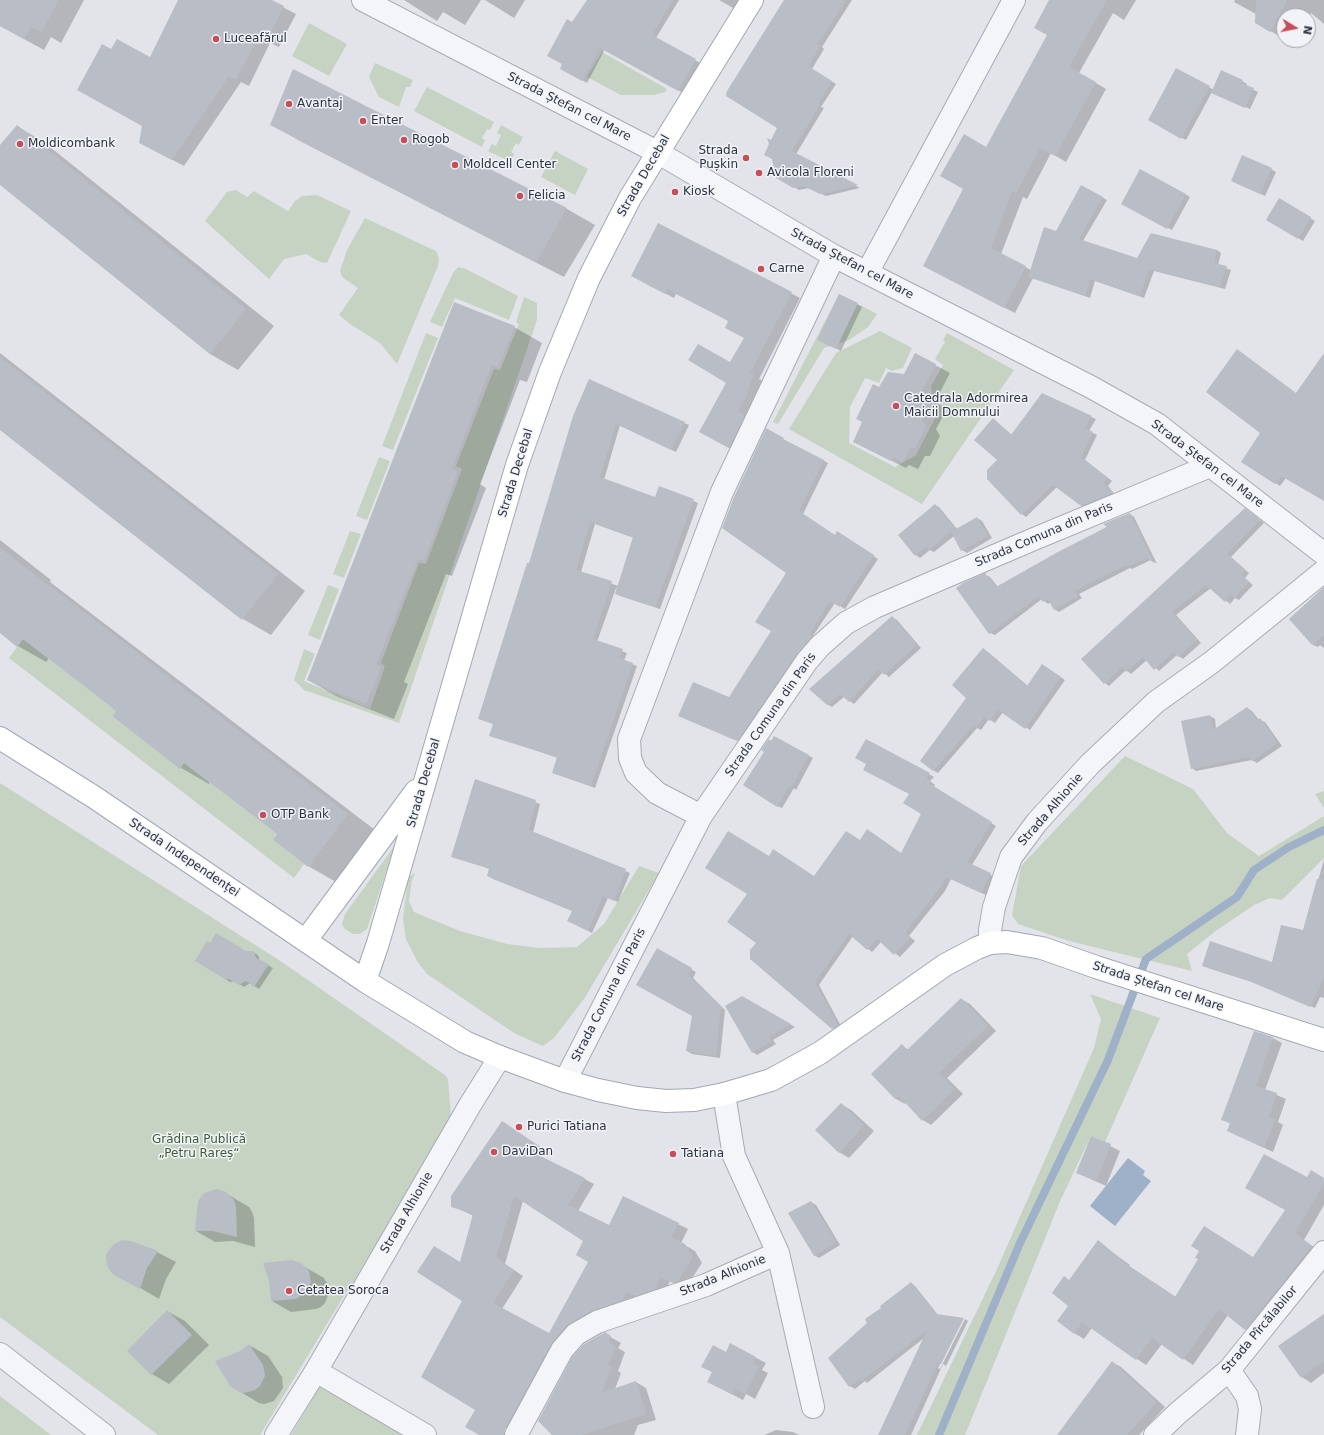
<!DOCTYPE html>
<html>
<head>
<meta charset="utf-8">
<style>
  body { margin:0 }
  #map { position:relative; width:1324px; height:1435px; overflow:hidden; background:#e2e4ea; font-family:"DejaVu Sans",sans-serif }
  canvas { display:block }
  .north { position:absolute; left:1276px; top:8px; width:40px; height:40px; box-sizing:border-box; background:#f1f3f7; border:1px solid #a1a6ae; border-radius:50%; rotate:100deg; font-size:11px; font-weight:700; line-height:16px; text-align:center; color:#2a3241 }
  .north::after { content:''; display:block; margin:auto; width:14px; height:18px; background:#c84d5a; clip-path:polygon(50% 0,100% 100%,50% 72%,0 100%) }
</style>
</head>
<body>
<div id="map">
<canvas width="1324" height="1435"></canvas>
<div class="north">N</div>
</div>
<script>
const ctx = document.querySelector('canvas').getContext('2d');
ctx.lineJoin = 'round';
function paint(path, color) { ctx.fillStyle = color; ctx.fill(path, 'evenodd'); }
const toPath = rows => new Path2D(rows.map(r => 'M' + r).join(''));
function trace(path, color, width, dash) { ctx.strokeStyle = color; ctx.lineWidth = width; ctx.lineCap = dash ? 'butt' : 'round'; ctx.setLineDash(dash || []); ctx.stroke(path); }
function label(font, color, halo, rows, align = 'center') {
  ctx.font = font + ' "DejaVu Sans",sans-serif'; ctx.lineWidth = 3; ctx.setLineDash([]); ctx.textBaseline = 'middle'; ctx.strokeStyle = halo; ctx.fillStyle = color; for (const [text, x, y, turn = 0] of rows) {
    ctx.save(); ctx.translate(x, y); ctx.rotate((+turn || 0) * Math.PI / 180); ctx.textAlign = isNaN(turn) ? turn : align; if (halo) ctx.strokeText(text, 0, 0); ctx.fillText(text, 0, 0); ctx.restore();
  }
}
const green = toPath([
  [309,23,347,44,329,76,292,56],
  [602,52,667,89,665,92,654,95,621,95,587,77],
  [375,63,413,80,410,87,406,87,399,107,379,97,369,77],
  [427,87,494,122,490,130,487,129,482,138,485,140,482,147,414,111],
  [501,125,523,137,519,145,516,143,511,152,514,154,511,162,488,151,492,144,496,146,501,135,497,133],
  [555,151,588,169,575,195,541,177],
  [236,190,247,197,254,191,288,211,295,201,302,196,317,195,351,211,327,263,320,262,306,254,284,259,269,279,205,221,227,192],
  [365,218,436,251,439,258,438,266,397,364,380,343,350,324,339,315,358,288,342,277,340,271,347,250],
  [458,267,466,269,518,296,509,320,455,298,442,327,430,322,453,273],
  [839,294,877,314,868,327,849,340,824,348,778,424,773,422],
  [524,297,537,303,537,320,399,723,304,690,294,680,304,649,315,654,304,681,370,709,385,666,381,663,419,563,426,564,462,469,456,466,494,369,500,370,519,324,516,322],
  [880,331,912,348,903,368,892,371,886,368,879,383,865,378,850,407,849,443,895,467,916,455,936,416,931,386,943,365,935,359,945,342,943,340,947,333,1014,370,922,504,789,429,836,353],
  [426,333,438,338,393,450,382,446],
  [379,457,390,461,367,520,356,516],
  [350,531,361,534,344,578,333,574],
  [328,585,339,589,320,640,308,635],
  [23,639,116,711,112,716,180,768,184,763,277,834,273,840,304,864,294,878,9,658],
  [1125,756,1193,789,1227,833,1259,856,1324,816,1324,858,1282,900,1270,898,1254,905,1217,930,1187,954,1192,971,1069,941,1018,924,1012,915,1021,866],
  [0,783,279,960,445,1075,448,1079,451,1117,349,1290,348,1289,260,1435,158,1435,0,1317],
  [1324,791,1324,808,1315,794],
  [395,845,367,929,360,934,353,934,345,929,342,924,345,914],
  [639,866,659,873,584,999,554,1038,543,1046,514,1033,427,974,417,961,406,939,403,919,408,877,415,873,412,880,409,901,414,912,460,931,507,944,540,948,577,947,604,924],
  [1090,994,1160,1018,1105,1142,1091,1136,1061,1199,965,1435,917,1435,997,1269,1094,1048,1101,1019],
  [324,1380,416,1435,291,1435],
  [0,1396,51,1435,0,1435]
]);
const water = toPath([
  [1128,1158,1145,1171,1143,1175,1151,1181,1115,1226,1090,1206]
]);
const shadow = toPath([
  [0,0,84,0,61,43,51,37,44,50,0,26],
  [179,0,269,0,296,14,279,47,270,43,249,86,241,82,184,166,152,149,111,50,150,58],
  [404,0,481,0,465,25,443,12,437,21],
  [485,0,525,0,514,18],
  [588,0,679,0,656,38,700,63,683,93,605,49,587,83,561,68,572,23],
  [719,0,740,0,735,9],
  [785,0,852,0,822,47,824,49,812,69,836,84,821,107,824,108,796,154,860,188,826,196,809,188,799,190,777,178,771,141,778,127],
  [1050,0,1136,0,1124,20,1113,13,1079,73,1106,89,1066,162,1051,153,1027,199,1023,197,1001,254,1031,270,1056,232,1081,186,1107,200,1083,241,1137,259,1217,250,1221,253,1218,265,1231,270,1225,289,1154,271,1144,298,1095,281,1090,298,1033,278,1015,313,935,272,986,148,1048,35],
  [1235,0,1324,0,1324,24,1311,13,1308,18,1308,16,1284,16,1284,32,1281,37,1256,23,1256,14,1234,2],
  [1176,69,1214,90,1242,81,1247,84,1246,86,1258,92,1250,109,1212,92,1186,140,1149,120],
  [294,70,567,209,595,225,564,277,300,141,272,125],
  [17,126,45,143,274,326,238,370,210,354,0,183,0,147],
  [1271,169,1276,172,1265,196,1236,183],
  [1141,170,1190,197,1172,230,1123,204],
  [1279,200,1315,221,1303,241,1267,219],
  [658,224,800,298,759,379,763,381,755,395,758,397,738,453,709,437,727,382,731,363,745,338,730,321,676,294,674,298,641,281],
  [840,295,862,307,841,351,823,342],
  [455,303,514,327,542,343,527,382,520,380,480,484,486,488,452,576,446,574,404,682,408,684,394,719,336,696,308,680],
  [0,353,305,591,271,635,243,619,0,429],
  [1324,355,1324,500,1286,478,1280,486,1243,462,1297,394],
  [935,365,950,373,935,402,947,409,936,429,940,436,930,456,925,456,918,469,909,465,906,468,854,442,880,389,905,376],
  [574,416,684,423,689,425,676,452,620,425,604,480,656,498,660,487,698,503,660,609,620,596,616,593,617,588,616,588,597,642,627,653,624,661,637,666,595,788,553,773,558,758,490,735,494,724,479,718,530,565],
  [595,524,634,538,618,586,581,572],
  [1091,417,1096,419,1089,431,1097,435,1085,460,1112,481,1108,486,1116,496,1086,508,1057,487,1026,517,1022,514,998,460,997,422,1012,435],
  [767,429,788,442,828,463,803,514,835,536,842,535,878,559,845,609,835,603,742,742,684,718,730,698,772,631,787,573],
  [935,505,939,507,957,529,977,518,982,521,992,538,967,553,962,550,954,536,934,552,930,550,920,558,916,555],
  [1250,512,1264,523,1231,557,1249,573,1245,578,1253,585,1239,600,1235,598,1230,604,1211,588,1176,615,1201,643,1183,659,1177,655,1159,671,1147,660,1131,674,1126,670,1109,686,1105,683],
  [1130,514,1134,517,1157,564,1151,560,1132,569,1130,568,1079,594,1082,598,1059,612,1054,609,1051,602,1048,604,1042,599,995,635,990,633,985,575,990,577,998,587],
  [0,540,51,580,50,582,375,830,336,882,308,866,278,834,210,782,209,784,181,768,113,716,117,710,49,658,46,662,18,646,0,631],
  [1324,589,1324,648,1320,645,1318,647,1313,645,1291,619],
  [893,618,897,620,921,648,889,677,883,672,854,704,844,697,832,707,827,704],
  [988,652,1028,686,1047,668,1065,680,1030,730,1003,712,995,723,989,719,981,730,977,728,938,773,933,770],
  [1247,708,1252,711,1259,720,1265,722,1282,746,1257,763,1252,760,1196,771,1192,768,1210,716,1215,719,1216,729],
  [775,737,813,758,796,790,794,788,782,808,777,806,771,742],
  [866,740,934,777,930,781,935,785,934,787,996,826,972,865,995,877,986,895,951,879,945,891,909,936,915,941,900,957,881,942,872,952,853,936,819,985,842,1028,837,1031,833,1028,758,943,748,894,769,857,815,877,860,841,902,854,923,814,910,794,867,764],
  [475,780,540,804,533,833,630,873,618,902,608,898,592,933,573,923,573,911,493,879,488,876,490,869,452,857],
  [1324,859,1324,998,1320,997,1315,1008,1255,983,1208,968,1273,963,1304,932],
  [658,950,696,972,693,978,725,1010,720,1058,692,1054,687,1051,693,1016],
  [246,952,253,952,258,955,260,961,273,968,259,989,250,983,244,987,234,981,230,982,196,960],
  [742,997,795,1027,773,1040,776,1044,757,1055,753,1052],
  [961,999,970,1004,996,1031,947,1078,963,1094,931,1125,923,1120,906,1102,905,1104,896,1099,873,1074,902,1046,909,1050],
  [1273,1038,1282,1043,1265,1090,1286,1099,1278,1122,1283,1125,1273,1152,1228,1131,1231,1124,1222,1119],
  [841,1104,851,1110,874,1131,849,1158,839,1152],
  [502,1122,554,1156,538,1155,594,1184,578,1211,610,1226,678,1224,688,1229,681,1243,695,1251,702,1263,687,1286,683,1288,670,1281,664,1294,646,1301,636,1296,631,1305,601,1316,516,1432,483,1419,476,1410,461,1263,474,1216,452,1206],
  [523,1201,584,1240,589,1262,549,1334,502,1309,523,1276,505,1264],
  [1092,1137,1120,1151,1106,1186,1077,1173],
  [1307,1179,1324,1179,1324,1205,1304,1240,1321,1252,1255,1335,1228,1315,1193,1365,1162,1344,1146,1365,1092,1328,1084,1339,1074,1333,1070,1306,1070,1280,1098,1242,1130,1265,1129,1266,1176,1297,1253,1258],
  [222,1191,249,1207,252,1212,254,1218,255,1247,233,1241,215,1242,196,1231],
  [811,1202,816,1205,840,1245,819,1258,814,1255],
  [157,1252,176,1262,166,1279,159,1299,110,1270,107,1256],
  [296,1262,324,1278,327,1283,329,1293,325,1303,321,1307,316,1309,291,1312,272,1301],
  [911,1283,915,1286,938,1315,964,1319,962,1319,938,1368,940,1369,965,1319,968,1321,946,1366,943,1364,911,1435,897,1435,924,1338,867,1383,865,1381,855,1389,850,1386,868,1323],
  [167,1311,185,1321,209,1345,169,1384,152,1374,128,1351],
  [1324,1321,1324,1373,1311,1383,1302,1377],
  [605,1334,621,1343,618,1348,625,1352,618,1371,621,1373,615,1389,636,1382,646,1388,656,1420,638,1425,634,1435,553,1435],
  [249,1345,268,1356,282,1377,283,1388,274,1401,264,1404,259,1403,239,1391,240,1352],
  [731,1345,766,1363,762,1370,768,1373,755,1399,746,1394,743,1400,718,1387,713,1372,703,1367,726,1353],
  [1112,1362,1121,1367,1165,1407,1139,1435,1069,1435],
  [776,1430,793,1432,799,1435,764,1435]
]);
const stream = toPath([
  [939,1435,1020,1243,1108,1060,1146,959,1237,897,1254,870,1289,847,1324,830]
]);
const building = toPath([
  [0,0,59,0,41,32,31,27,24,39,0,26],
  [178,0,272,0,284,6,267,41,258,37,236,80,229,76,172,160,139,143,142,126,77,90,102,44,111,49,117,39,150,57],
  [587,0,673,0,652,35,696,59,678,91,600,48,582,81,560,69,562,64,547,56,567,19,572,22],
  [784,0,846,0,818,44,820,46,808,66,832,81,818,103,820,105,792,151,858,185,820,194,803,186,793,188,776,178,772,159,764,155,769,144,767,138,771,140,777,128,726,96,727,91],
  [1049,0,1107,0,1069,67,1096,82,1055,156,1040,148,1016,193,1012,191,991,248,1026,266,1004,308,923,266,963,189,940,176,964,134,986,147,1047,35,1034,28],
  [1256,0,1287,0,1270,32,1255,23],
  [1176,68,1210,86,1181,139,1148,120],
  [293,69,567,208,536,262,270,125],
  [1221,70,1243,80,1241,83,1254,88,1245,108,1211,93],
  [17,125,246,309,210,354,0,185,0,145],
  [1242,155,1272,168,1260,194,1231,181],
  [1140,169,1186,194,1167,229,1121,204],
  [1081,185,1103,197,1079,239,1137,258,1151,233,1217,250,1214,263,1227,266,1220,287,1149,269,1140,296,1090,279,1085,296,1028,277,1044,227,1056,231],
  [1279,198,1311,217,1298,239,1266,220],
  [658,223,792,292,750,373,754,375,747,390,749,391,738,411,745,415,729,448,699,432,726,383,688,360,698,344,730,362,744,338,725,328,728,321,667,289,665,294,631,276],
  [839,294,858,303,836,349,817,340],
  [454,302,515,326,498,367,492,364,452,468,458,471,424,561,418,559,376,665,381,667,366,704,307,680],
  [1237,349,1296,393,1324,353,1324,501,1281,476,1275,484,1241,462,1260,433,1206,392],
  [915,353,936,364,920,394,933,399,922,420,926,427,915,448,910,448,903,462,893,457,891,461,853,442,862,422,856,419,873,384,879,387,888,372,904,374],
  [0,357,278,574,242,620,0,430],
  [589,379,685,422,671,450,616,424,600,477,655,497,659,486,694,499,655,607,615,594,633,537,590,522,576,570,612,581,593,639,623,649,619,658,633,663,591,786,552,773,557,757,489,736,493,724,478,719,527,563,529,563,573,416],
  [1042,393,1092,416,1085,428,1093,432,1081,457,1108,478,1104,483,1113,493,1081,506,1053,485,1021,515,987,479,987,470,997,460,974,440,993,418,1011,435],
  [766,428,784,438,783,439,824,460,799,511,835,535,837,531,874,555,840,607,830,601,809,635,812,637,797,654,737,741,678,716,693,682,729,697,771,631,755,622,786,573,722,528,734,497],
  [935,504,955,528,929,550,925,547,915,556,898,535],
  [1245,508,1260,520,1227,554,1245,570,1241,575,1249,582,1234,598,1231,595,1225,602,1206,585,1172,612,1197,640,1178,657,1173,652,1154,670,1143,657,1126,672,1122,667,1104,684,1081,659],
  [1130,513,1154,563,1147,558,1127,567,1126,565,1075,591,1078,596,1054,610,1048,599,1043,602,1039,596,989,634,956,588,963,583,985,573,996,587,1056,553,1107,527,1103,524],
  [977,517,988,536,961,551,951,532],
  [0,548,348,814,308,867,273,840,277,834,184,763,180,769,112,716,116,711,23,639,17,647,0,633],
  [1324,587,1324,635,1312,645,1289,619],
  [892,616,917,645,884,675,879,669,849,702,840,694,827,705,809,689],
  [983,648,1027,686,1042,664,1061,677,1025,729,998,710,990,721,984,717,976,728,973,726,933,771,920,761,966,698,952,685],
  [1247,707,1257,720,1260,718,1278,743,1252,761,1249,757,1191,769,1181,721,1210,715,1213,730],
  [774,736,809,755,791,788,789,787,777,807,743,785,764,752,761,750,769,739,771,741],
  [866,739,930,773,926,778,931,781,930,784,992,822,967,862,991,873,981,893,946,877,940,888,905,933,911,937,894,955,877,939,867,950,849,934,815,982,838,1025,832,1029,750,959,750,950,756,943,727,922,747,894,705,868,728,831,769,856,773,849,814,876,846,831,860,840,867,829,901,853,921,814,903,803,909,794,863,770,866,764,855,758],
  [475,779,536,800,529,830,626,869,614,901,603,896,588,931,567,921,572,911,487,876,489,868,451,857],
  [1317,879,1324,880,1324,977,1310,1007,1249,981,1202,966,1210,941,1272,962,1281,925,1303,930],
  [216,933,246,951,254,951,256,958,269,964,254,987,246,981,239,985,229,979,225,979,195,961,207,941,210,943],
  [657,948,692,968,688,975,721,1006,716,1056,686,1051,692,1016,636,985],
  [742,996,791,1024,769,1037,771,1041,752,1053,725,1006],
  [961,998,988,1026,939,1073,955,1089,922,1121,899,1096,895,1099,871,1074,902,1044,907,1050],
  [1254,1031,1273,1037,1256,1086,1277,1093,1269,1117,1275,1119,1264,1148,1227,1131,1230,1123,1221,1120],
  [841,1103,864,1125,839,1153,815,1130],
  [502,1121,548,1152,530,1151,585,1178,568,1205,609,1225,623,1196,679,1223,671,1237,685,1244,693,1257,678,1281,673,1283,660,1277,655,1289,636,1296,626,1292,622,1300,591,1311,567,1326,551,1344,505,1429,504,1435,479,1435,465,1427,475,1410,421,1377,462,1301,417,1272,434,1246,460,1262,473,1214,451,1207,451,1196],
  [514,1196,583,1241,576,1255,588,1262,549,1333,493,1303,514,1270,496,1258],
  [1091,1136,1111,1144,1096,1181,1076,1173],
  [1264,1154,1307,1177,1311,1170,1324,1178,1324,1183,1295,1233,1312,1246,1245,1330,1219,1309,1183,1360,1152,1338,1136,1360,1082,1322,1074,1334,1057,1321,1068,1306,1052,1293,1064,1276,1069,1280,1098,1240,1121,1259,1120,1260,1175,1297,1198,1259,1195,1258,1199,1251,1191,1246,1204,1226,1253,1257,1285,1210,1245,1188],
  [217,1189,226,1192,234,1200,236,1207,237,1237,213,1231,195,1231,198,1201,204,1193],
  [811,1201,836,1242,814,1256,788,1213],
  [122,1240,131,1241,158,1251,147,1268,140,1289,114,1275,107,1266,106,1256,108,1251,114,1244],
  [292,1260,301,1263,309,1271,311,1282,306,1292,296,1299,271,1301,269,1281,263,1263],
  [911,1282,936,1314,964,1318,941,1364,938,1363,905,1435,878,1435,927,1330,862,1381,860,1379,849,1387,828,1358,867,1323,865,1319,881,1308,880,1306],
  [167,1310,192,1335,151,1375,127,1351],
  [1324,1314,1324,1361,1301,1378,1278,1346],
  [605,1332,611,1336,609,1343,616,1346,608,1365,612,1367,601,1393,636,1381,646,1414,581,1435,552,1435,538,1421,572,1357,584,1344],
  [730,1343,756,1357,753,1364,759,1367,745,1394,735,1389,733,1395,707,1382,712,1372,701,1367,713,1345,726,1352],
  [249,1344,263,1365,265,1376,260,1386,255,1390,244,1393,239,1392,230,1386,215,1361,240,1351],
  [1112,1361,1157,1402,1127,1435,1057,1435]
]);
const minor = toPath([
  [363,0,657,152,834,256,1091,387,1157,424,1324,554],
  [867,273,1014,0],
  [701,816,657,793,636,773,630,758,629,739,722,492,834,256],
  [990,943,990,930,994,907,1011,857,1037,822,1090,764,1156,702,1212,662,1324,571],
  [565,1081,701,816,807,661,820,646,846,623,875,607,1034,539,1210,466],
  [724,1094,734,1156,778,1253,813,1407],
  [0,1354,104,1435],
  [1229,1370,1247,1396,1250,1409,1247,1435],
  [316,1371,425,1435],
  [276,1435,316,1371,470,1105,500,1057],
  [516,1435,562,1350,576,1334,597,1322,706,1285,778,1253],
  [1155,1435,1178,1413,1229,1370,1324,1252]
]);
const major = toPath([
  [0,738,94,797,365,981,465,1042,500,1057,565,1081,598,1090,637,1098,666,1101,694,1100,724,1094,771,1080,820,1053,945,965,977,948,990,943,1007,942,1042,948,1096,967,1324,1040],
  [306,940,416,791],
  [365,981,378,943,517,465,550,372,589,278,630,198,752,0]
]);
const markers = [
  [216,39,4,"#c84d5a"],
  [289,104,4,"#c84d5a"],
  [363,121,4,"#c84d5a"],
  [404,140,4,"#c84d5a"],
  [20,144,4,"#c84d5a"],
  [746,158,4,"#c84d5a"],
  [455,165,4,"#c84d5a"],
  [759,173,4,"#c84d5a"],
  [675,192,4,"#c84d5a"],
  [520,196,4,"#c84d5a"],
  [761,269,4,"#c84d5a"],
  [896,406,4,"#c84d5a"],
  [263,815,4,"#c84d5a"],
  [519,1127,4,"#c84d5a"],
  [494,1152,4,"#c84d5a"],
  [673,1154,4,"#c84d5a"],
  [289,1291,4,"#c84d5a"]
];
const poiNames = [
  ["Luceafărul",224,39],
  ["Аvantaj",297,104],
  ["Enter",371,121],
  ["Rogob",412,140],
  ["Moldicombank",28,144],
  ["Strada",738,151,"right"],
  ["Pușkin",738,165,"right"],
  ["Moldcell Center",463,165],
  ["Avicola Floreni",767,173],
  ["Kiosk",683,192],
  ["Felicia",528,196],
  ["Carne",769,269],
  ["Catedrala Adormirea",904,399],
  ["Maicii Domnului",904,413],
  ["OTP Bank",271,815],
  ["Purici Tatiana",527,1127],
  ["DaviDan",502,1152],
  ["Tatiana",681,1154],
  ["Cetatea Soroca",297,1291]
];
const streetNames = [
  ["Strada Ștefan cel Mare",569,107,27],
  ["Strada Decebal",644,176,-60],
  ["Strada Ștefan cel Mare",852,264,28],
  ["Strada Ștefan cel Mare",1207,464,37],
  ["Strada Decebal",516,473,-73],
  ["Strada Comuna din Paris",1044,535,-23],
  ["Strada Comuna din Paris",771,715,-55],
  ["Strada Decebal",424,783,-74],
  ["Strada Alhionie",1051,810,-49],
  ["Strada Independenței",184,858,34],
  ["Strada Ștefan cel Mare",1158,987,18],
  ["Strada Comuna din Paris",609,995,-63],
  ["Strada Alhionie",407,1213,-60],
  ["Strada Alhionie",723,1276,-22],
  ["Strada Pîrcălabilor",1260,1330,-50]
];
const parkNames = [
  ["Grădina Publică",199,1140],
  ["„Petru Rareș“",199,1154]
];
paint(green, '#c6d3c3');
paint(water, '#9eb1c8');
paint(shadow, '#0003');
trace(stream, '#9eb1c8', 8);
paint(building, '#b9bdc6');
trace(minor, '#a7abb4', 24);
trace(major, '#a1a8b5', 24);
trace(minor, '#f4f5f8', 22);
trace(major, '#fff', 22);
for (const [x, y, r, color] of markers) { const dot = new Path2D(); dot.arc(x, y, r, 0, 2 * Math.PI); ctx.fillStyle = color; ctx.fill(dot); trace(dot, '#f1f3f7', 1.5); }
label('12px', '#2a3241', '#f1f3f7', poiNames, 'left');
label('12px', '#2a3241', '#f1f3f7', streetNames);
label('12px', '#3e5c38', '#f1f3f7', parkNames);
</script>
</body>
</html>
